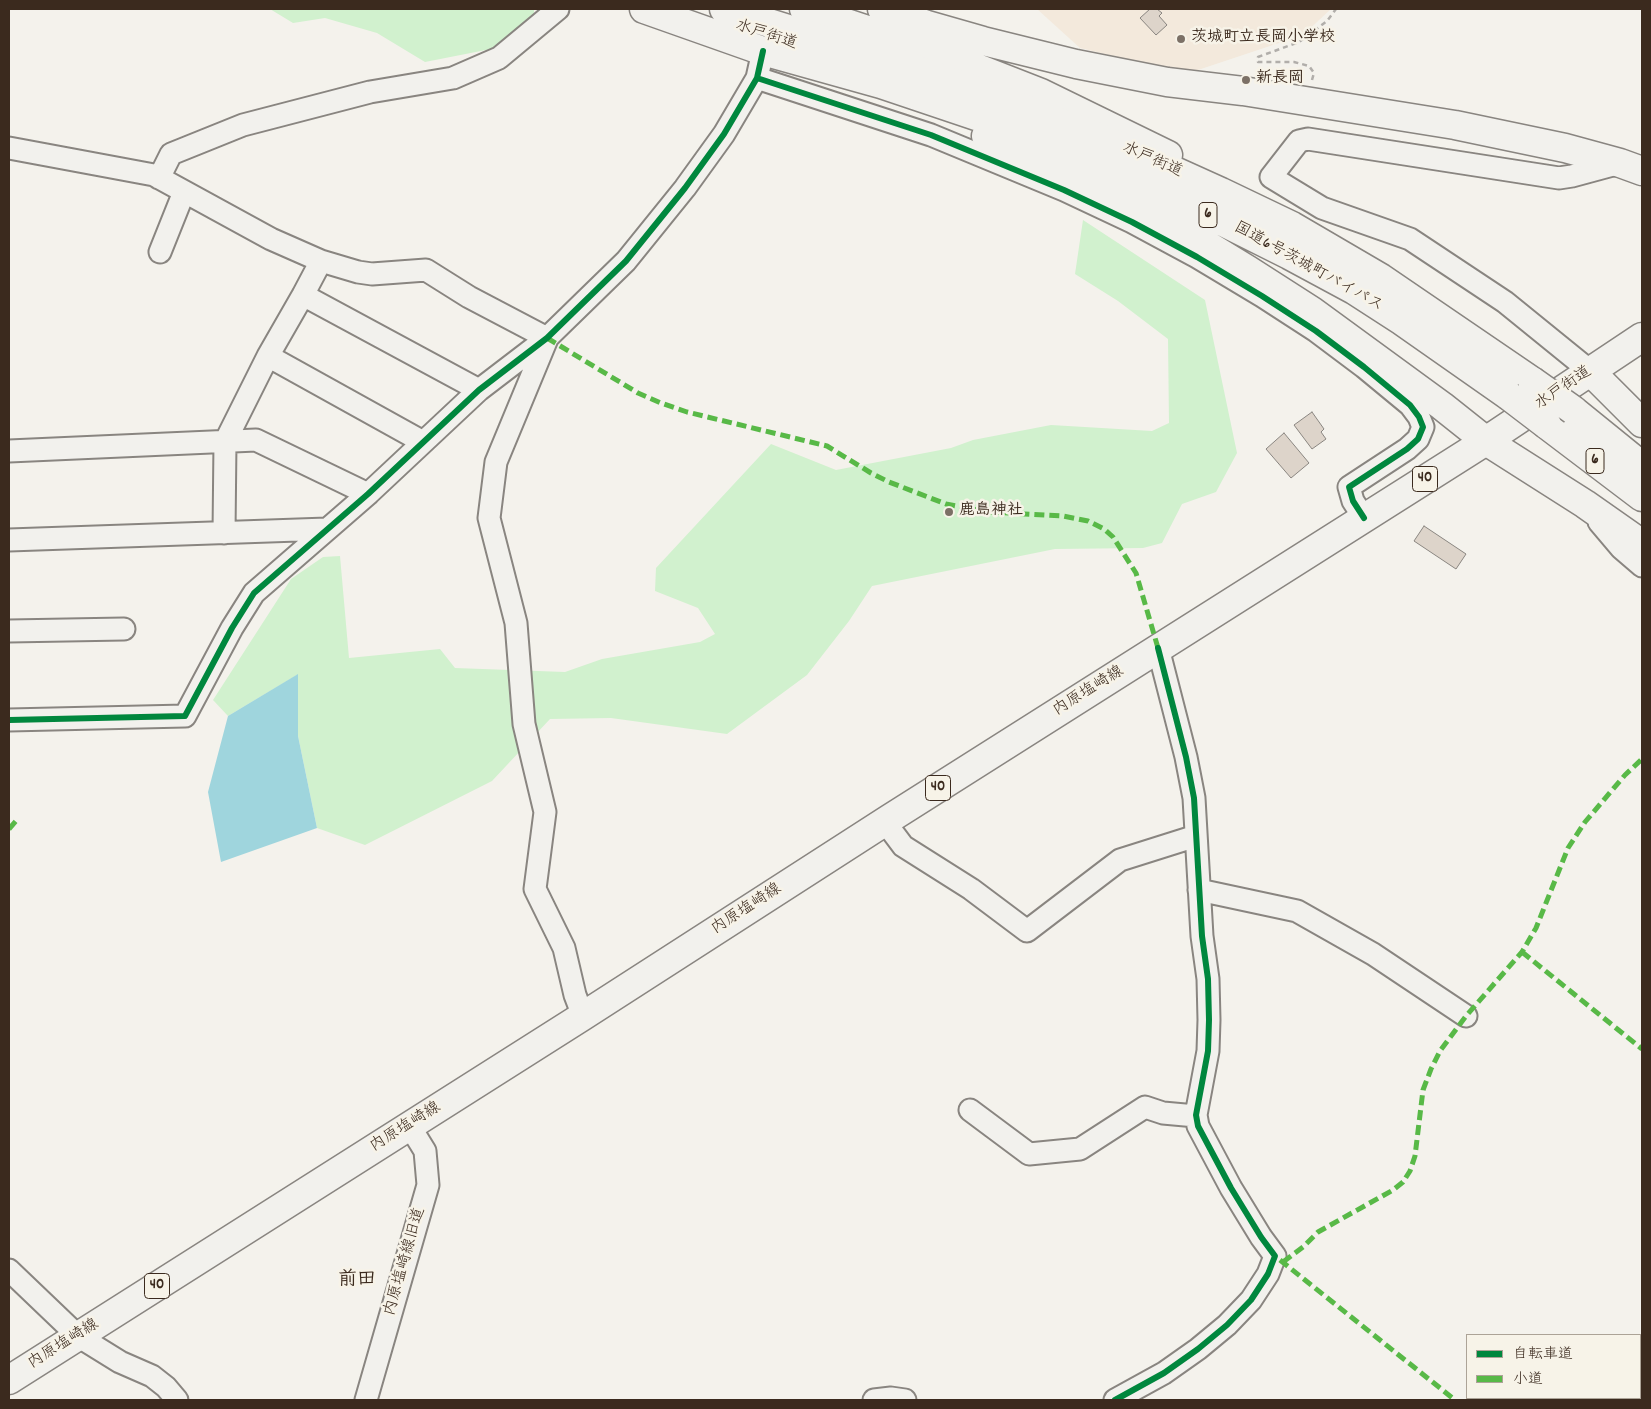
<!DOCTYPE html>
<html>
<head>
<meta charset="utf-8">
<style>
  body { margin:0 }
  #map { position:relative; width:1651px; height:1409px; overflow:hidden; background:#f4f2ec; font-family:Dekko,"Klee One",sans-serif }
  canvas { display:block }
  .frame { position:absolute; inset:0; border:10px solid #3b2a1e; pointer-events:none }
  .legend { position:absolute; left:1466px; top:1334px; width:175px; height:65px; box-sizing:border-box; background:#f7f3e8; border:1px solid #aca397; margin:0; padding:6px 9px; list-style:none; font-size:15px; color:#3b2a1e }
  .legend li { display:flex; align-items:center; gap:10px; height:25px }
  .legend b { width:25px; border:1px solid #aca397 }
</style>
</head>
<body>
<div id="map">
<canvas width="1651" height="1409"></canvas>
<div class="frame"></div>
<ul class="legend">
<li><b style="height:6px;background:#00873e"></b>自転車道</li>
<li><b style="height:6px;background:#58b947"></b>小道</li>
</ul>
</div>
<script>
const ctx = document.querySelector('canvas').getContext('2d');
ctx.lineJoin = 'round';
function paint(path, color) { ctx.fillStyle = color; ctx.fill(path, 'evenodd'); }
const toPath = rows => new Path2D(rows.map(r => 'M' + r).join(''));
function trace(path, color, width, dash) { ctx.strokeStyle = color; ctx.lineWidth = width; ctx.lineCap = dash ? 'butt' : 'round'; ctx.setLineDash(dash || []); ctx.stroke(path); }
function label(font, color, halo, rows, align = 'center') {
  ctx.font = font + ' Dekko,"Klee One",sans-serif'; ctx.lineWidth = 5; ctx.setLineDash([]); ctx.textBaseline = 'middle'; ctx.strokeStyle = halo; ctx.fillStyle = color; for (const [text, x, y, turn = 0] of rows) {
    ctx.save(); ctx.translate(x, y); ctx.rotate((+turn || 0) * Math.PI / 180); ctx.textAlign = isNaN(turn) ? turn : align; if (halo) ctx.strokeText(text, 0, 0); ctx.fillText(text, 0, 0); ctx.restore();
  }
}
const built = toPath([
  [1037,9,1331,9,1303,35,1195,71,1138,62,1080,48]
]);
const green = toPath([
  [270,9,534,9,534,16,496,48,425,62,377,33,325,18,293,23],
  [1083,220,1205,300,1237,453,1216,492,1182,504,1162,543,1143,548,1055,549,872,586,849,621,807,675,727,734,611,718,550,719,492,781,365,845,317,828,298,736,297,675,228,716,213,700,291,579,323,557,340,556,349,658,440,649,455,668,565,672,602,659,700,642,715,634,698,608,655,591,656,568,771,444,836,470,951,448,973,440,1051,425,1152,431,1169,423,1168,339,1118,301,1075,274]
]);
const water = toPath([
  [298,674,298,736,317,828,221,862,208,792,228,716]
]);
const building = toPath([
  [1150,9,1157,9,1162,13,1159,16,1167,25,1156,35,1140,18,1150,9],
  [1312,412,1324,429,1321,432,1326,439,1312,449,1294,425,1312,412],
  [1284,433,1309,463,1291,478,1266,449,1284,433],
  [1424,526,1466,554,1456,569,1414,541,1424,526]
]);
const path = toPath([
  [1312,80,1314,73,1309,66,1294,62,1258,62,1258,57,1299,42,1327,21,1336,9]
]);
const minor = toPath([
  [757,78,931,135,1064,190,1132,222,1197,257,1262,296,1316,331,1364,367,1410,405,1419,417,1423,427,1418,439,1407,449,1349,487,1353,501,1364,518],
  [9,148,154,175,271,239,321,261,358,272,372,274,426,270,469,297,547,338],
  [159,178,171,154,243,125,370,92,453,78,499,58,558,9],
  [160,252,184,192],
  [303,295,479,390],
  [547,339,496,462,489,518,516,623,524,724,545,812,535,889,564,948,575,995,583,1016],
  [268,356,423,442],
  [1590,371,1505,302,1410,239,1322,208,1271,177,1299,141,1308,139,1559,178,1572,176,1620,163],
  [9,451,256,440,368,494],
  [1599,522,1621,548,1642,566],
  [224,533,225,442,268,356,303,295,321,261],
  [9,540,327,529],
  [9,631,124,629],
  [9,720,185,716,232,628,254,593,368,494,479,390,547,338,626,261,685,188,724,134,757,78,763,51],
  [885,822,903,846,971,889,1027,931,1120,860,1196,836],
  [1199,890,1297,911,1373,954,1466,1016],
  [970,1110,1029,1154,1080,1149,1145,1107,1163,1113,1196,1116],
  [9,1270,78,1336,120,1362,152,1376,166,1387,177,1400],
  [366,1400,428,1185,425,1151,409,1125],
  [874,1400,891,1398,905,1400],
  [1115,1400,1164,1373,1198,1349,1227,1325,1251,1300,1268,1274,1275,1256,1261,1237,1231,1188,1198,1126,1196,1115,1208,1051,1209,1020,1208,979,1202,936,1194,798,1186,757,1158,648]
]);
const major = toPath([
  [804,9,949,57,1041,93,1168,155],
  [882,9,927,25,983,41,1076,64,1167,82,1243,91,1455,125,1565,148,1620,163,1642,171],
  [9,1380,583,1016,889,819,1486,441,1642,337]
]);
const highway = toPath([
  [644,9,763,51,881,84,994,122,1076,153,1199,210,1289,255,1354,290,1402,321,1509,396],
  [724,9,904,65,985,94,1097,136,1221,192,1292,226,1381,278,1532,381],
  [986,136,1100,189,1189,234,1248,270,1312,311,1442,406,1486,441,1585,504,1642,544],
  [1590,371,1642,423],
  [1573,410,1642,466],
  [1547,425,1642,497]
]);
const highwayBridge = toPath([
  [1532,381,1573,410],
  [1509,396,1547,425]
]);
const quiet = toPath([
  [547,338,638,393,661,403,687,412,827,446,871,473,889,482,946,504,989,512,1063,516,1088,521,1104,529,1113,537,1136,573,1158,648],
  [9,829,16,821],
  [1522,952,1642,1049],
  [1280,1260,1455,1400],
  [1283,1262,1303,1247,1318,1232,1393,1190,1403,1182,1410,1171,1415,1156,1423,1090,1431,1069,1440,1051,1466,1016,1522,952,1536,928,1568,848,1585,822,1625,775,1642,759]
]);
const cycleway = toPath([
  [757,78,931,135,1064,190,1132,222,1197,257,1262,296,1316,331,1364,367,1410,405,1419,417,1423,427,1418,439,1407,449,1349,487,1353,501,1364,518],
  [9,720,185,716,232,628,254,593,368,494,479,390,547,338,626,261,685,188,724,134,757,78,763,51],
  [1115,1400,1164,1373,1198,1349,1227,1325,1251,1300,1268,1274,1275,1256,1261,1237,1231,1188,1198,1126,1196,1115,1208,1051,1209,1020,1208,979,1202,936,1194,798,1186,757,1158,648]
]);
const markers = [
  [1181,39,5,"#7c7066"],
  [1246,80,5,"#7c7066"],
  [949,512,5,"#7c7066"]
];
const shields = [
  [1208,215,18],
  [1595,461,18],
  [1425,479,25],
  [938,788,25],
  [157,1286,25]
];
const shieldNames = [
  ["6",1208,215],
  ["6",1595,461],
  ["40",1425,479],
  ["40",938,788],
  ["40",157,1286]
];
const streetNames = [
  ["水戸街道",766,36,18],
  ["水戸街道",1152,161,24],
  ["国道6号茨城町バイパス",1308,268,29],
  ["水戸街道",1564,389,-34],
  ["内原塩崎線",1089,692,-32],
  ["内原塩崎線",747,910,-33],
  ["内原塩崎線",406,1128,-32],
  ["内原塩崎線旧道",406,1262,-74],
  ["内原塩崎線",64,1345,-32]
];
const poiNames = [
  ["茨城町立長岡小学校",1191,39],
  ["新長岡",1256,80],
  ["鹿島神社",959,512]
];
const quarterNames = [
  ["前田",357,1281]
];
paint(built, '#f3e9dc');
paint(green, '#d1f1ce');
paint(water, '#9fd5dd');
paint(building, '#ddd4ca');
trace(building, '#898580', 1);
trace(minor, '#898580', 25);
trace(major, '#898580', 31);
trace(highway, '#898580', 31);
trace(path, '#b1aeaa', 2.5, [5, 4]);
trace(minor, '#f2f1ed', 21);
trace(major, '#f2f1ed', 28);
trace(highway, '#f2f1ed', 28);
trace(highwayBridge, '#898580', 31, []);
trace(highwayBridge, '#f2f1ed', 28);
trace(quiet, '#58b947', 5, [10, 5]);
trace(cycleway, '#00873e', 6);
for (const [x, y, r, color] of markers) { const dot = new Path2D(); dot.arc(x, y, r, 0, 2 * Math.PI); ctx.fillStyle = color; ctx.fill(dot); trace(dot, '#f7f3e8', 2); }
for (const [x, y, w] of shields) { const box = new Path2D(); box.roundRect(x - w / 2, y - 12.5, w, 25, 4); ctx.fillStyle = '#f7f3e8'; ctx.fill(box); trace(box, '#3b2a1e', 1); }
label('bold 15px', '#3b2a1e', null, shieldNames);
label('16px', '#3b2a1e', '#f7f3e8', streetNames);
label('bold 16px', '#3b2a1e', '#f7f3e8', poiNames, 'left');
label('bold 19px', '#3b2a1e', '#f7f3e8', quarterNames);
</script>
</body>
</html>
